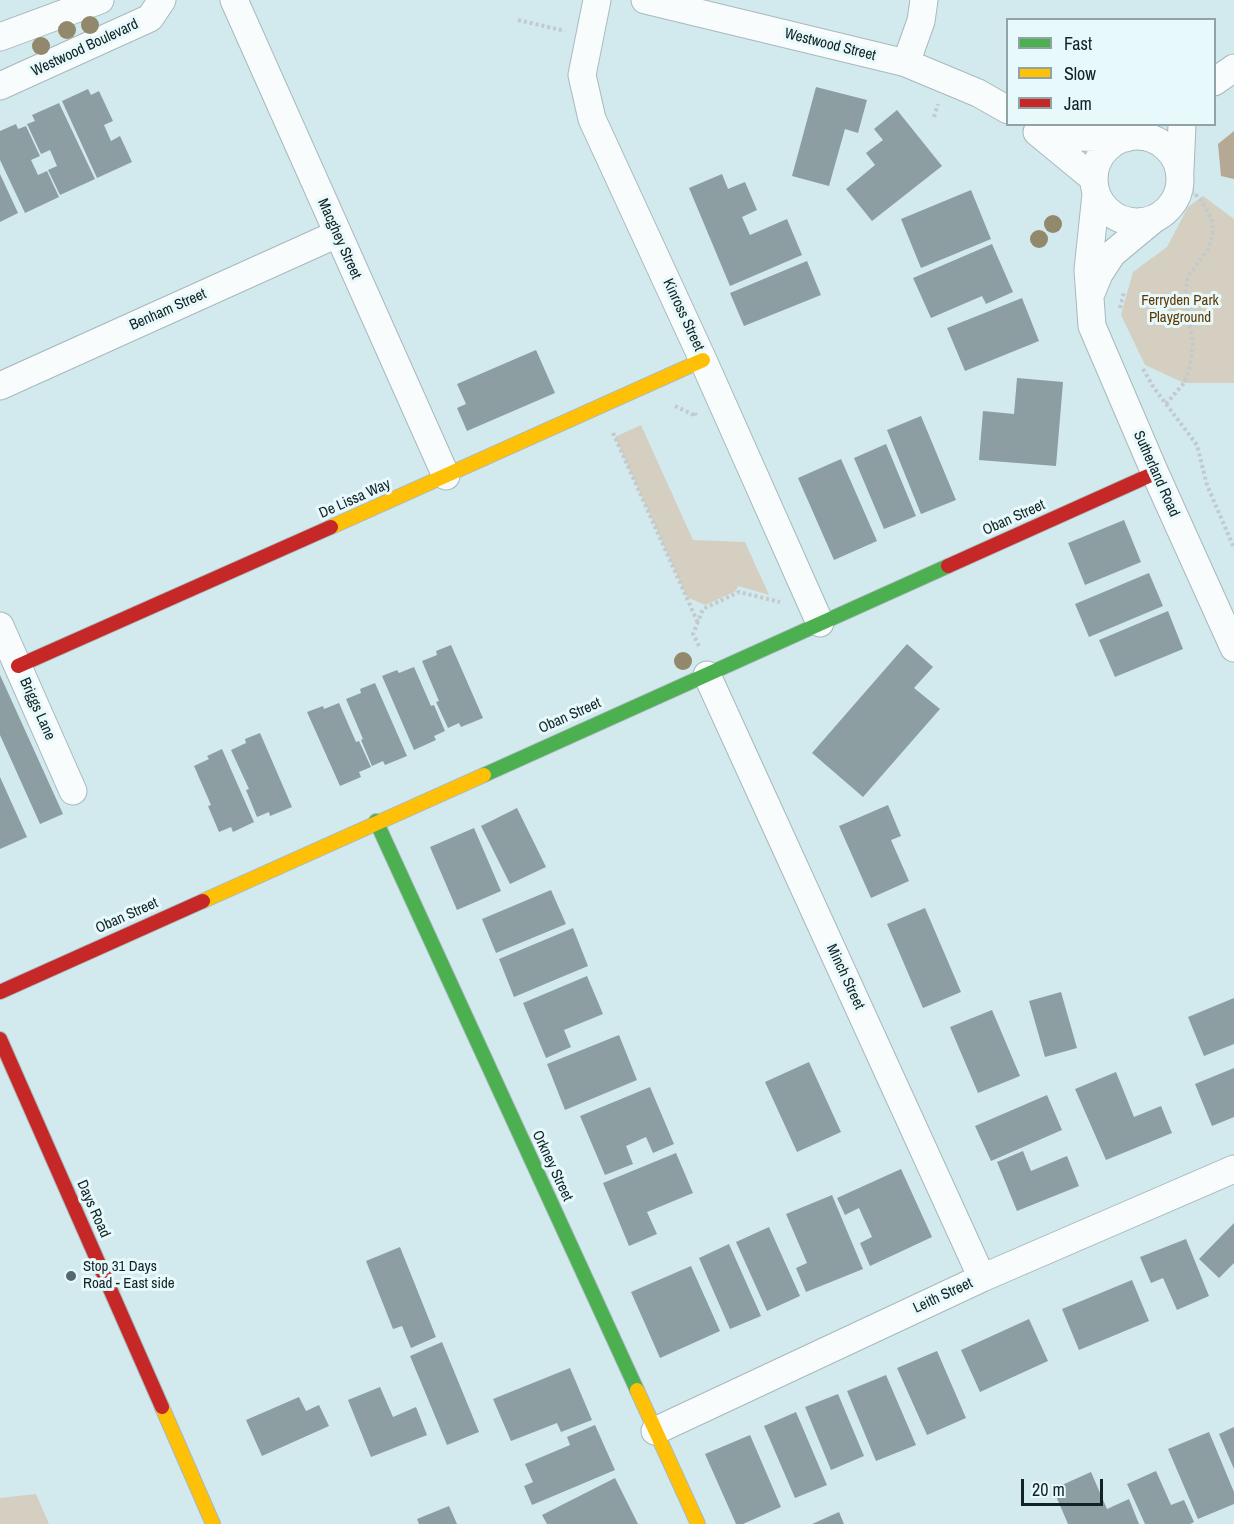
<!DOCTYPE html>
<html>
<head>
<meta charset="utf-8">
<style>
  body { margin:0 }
  #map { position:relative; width:1234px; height:1524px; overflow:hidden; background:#d2e9ee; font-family:"Archivo Narrow",sans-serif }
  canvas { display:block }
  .legend { position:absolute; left:1006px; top:18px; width:210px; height:108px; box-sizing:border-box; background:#e8f9fc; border:2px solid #92a3a6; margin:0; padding:8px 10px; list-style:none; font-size:18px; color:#122326 }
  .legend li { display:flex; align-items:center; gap:12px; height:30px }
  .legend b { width:30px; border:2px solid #92a3a6 }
  .scale { position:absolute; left:1021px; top:1479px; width:82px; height:27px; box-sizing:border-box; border:3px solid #122326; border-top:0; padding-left:8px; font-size:18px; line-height:21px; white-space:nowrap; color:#122326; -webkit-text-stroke:4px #e8f9fc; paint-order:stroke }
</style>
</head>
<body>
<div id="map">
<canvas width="1234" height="1524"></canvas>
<ul class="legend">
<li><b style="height:8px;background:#4caf50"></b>Fast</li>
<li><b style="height:8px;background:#ffc107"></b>Slow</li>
<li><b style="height:8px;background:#c62828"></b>Jam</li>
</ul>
<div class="scale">20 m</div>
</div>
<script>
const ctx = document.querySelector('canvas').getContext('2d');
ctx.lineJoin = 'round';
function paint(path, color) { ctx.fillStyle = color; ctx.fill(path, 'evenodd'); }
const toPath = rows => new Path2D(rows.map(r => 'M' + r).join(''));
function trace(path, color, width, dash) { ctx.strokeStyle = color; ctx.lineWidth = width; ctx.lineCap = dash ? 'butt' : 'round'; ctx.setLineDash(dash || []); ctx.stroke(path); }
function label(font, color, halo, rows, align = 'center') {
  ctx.font = font + ' "Archivo Narrow",sans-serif'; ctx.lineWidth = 6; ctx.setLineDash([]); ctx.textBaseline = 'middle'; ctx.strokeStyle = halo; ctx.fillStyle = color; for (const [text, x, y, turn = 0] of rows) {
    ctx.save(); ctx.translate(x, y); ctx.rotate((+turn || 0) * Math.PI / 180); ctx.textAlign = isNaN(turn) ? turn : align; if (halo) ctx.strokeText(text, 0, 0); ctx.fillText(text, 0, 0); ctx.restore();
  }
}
const green = toPath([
  [1203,196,1234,219,1234,383,1184,383,1145,365,1121,315,1133,272,1167,247,1188,207],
  [641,425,693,540,745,542,769,595,738,586,736,591,705,605,687,597,615,437],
  [36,1494,49,1524,0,1524,0,1498]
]);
const water = toPath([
  [1234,131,1234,179,1221,176,1218,144]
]);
const building = toPath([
  [816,87,867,100,858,133,845,129,829,186,792,176],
  [88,89,91,95,99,91,113,121,104,125,111,141,120,136,132,162,97,178,62,101],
  [59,103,95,179,60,195,48,170,57,166,50,150,41,154,27,124,35,121,32,115],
  [897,110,942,166,872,221,846,189,875,165,866,153,883,140,874,129],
  [16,124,18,129,26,126,40,156,31,160,38,175,47,171,59,197,25,213,0,160,0,131],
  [0,174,18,213,0,222],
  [722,174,728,189,745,182,757,210,742,217,750,235,787,219,802,255,730,286,689,188],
  [971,190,991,239,921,268,901,219],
  [992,244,1013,292,986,304,982,296,931,318,913,278],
  [807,261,821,295,744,326,730,293],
  [1022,298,1039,341,965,371,947,328],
  [536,350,555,393,467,431,457,408,466,404,457,384],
  [1017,378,1063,382,1056,466,979,460,983,411,1014,414],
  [921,416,956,500,921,514,887,430],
  [886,444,916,516,884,529,854,458],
  [841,459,877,541,834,560,798,478],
  [1124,520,1141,562,1085,585,1068,543],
  [1149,573,1163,606,1089,637,1075,604],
  [1168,611,1183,649,1115,677,1099,640],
  [907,644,933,667,914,688,940,709,863,797,812,753],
  [451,645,483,718,461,727,459,723,448,728,436,702,439,701,422,661,437,655,436,651],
  [414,667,431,706,434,705,445,731,434,736,436,740,414,750,382,676,397,670,399,673],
  [0,675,63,814,40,824,0,735],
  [375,683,407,756,385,765,383,761,372,766,361,740,363,739,346,699,361,693,360,689],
  [339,703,356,742,359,741,371,767,359,772,361,777,340,786,307,712,323,706,324,709],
  [260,733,292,807,270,816,269,812,257,817,246,790,249,789,231,750,246,743,245,739],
  [222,749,254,822,233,832,231,827,219,832,208,806,211,805,194,766,209,759,207,756],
  [0,777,27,837,0,849],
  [888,805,901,836,891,840,909,881,871,898,839,826],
  [517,808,546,867,510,884,481,826],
  [474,828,501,891,457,910,430,847],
  [551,890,566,924,496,953,482,919],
  [925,908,961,992,923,1008,887,924],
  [573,928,588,966,514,997,499,959],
  [587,976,603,1014,564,1030,571,1047,546,1058,523,1003],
  [1061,992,1077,1048,1045,1057,1029,1001],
  [1234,998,1234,1044,1204,1056,1188,1017],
  [992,1010,1020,1076,978,1093,950,1027],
  [619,1035,637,1080,565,1110,547,1064],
  [809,1062,841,1132,797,1152,765,1082],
  [1234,1068,1234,1117,1212,1126,1195,1084],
  [1116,1072,1134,1117,1161,1106,1172,1133,1106,1160,1075,1089],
  [650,1087,674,1144,653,1153,646,1137,626,1146,633,1164,605,1175,580,1116],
  [1047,1095,1062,1130,991,1161,975,1126],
  [1023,1151,1031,1171,1067,1156,1079,1186,1017,1211,997,1162],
  [676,1153,693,1193,647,1212,657,1234,629,1246,603,1183],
  [901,1169,932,1237,870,1266,860,1243,872,1237,859,1208,845,1215,837,1198],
  [832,1195,863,1269,806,1292,796,1268,807,1263,786,1214],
  [1234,1223,1234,1263,1219,1278,1199,1259],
  [769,1227,800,1296,767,1311,736,1242],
  [1186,1239,1209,1296,1177,1310,1163,1278,1151,1283,1140,1257],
  [729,1244,761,1316,730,1329,699,1258],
  [400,1247,436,1337,411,1348,402,1326,393,1329,366,1261],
  [691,1266,720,1331,660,1358,631,1292],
  [1132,1280,1149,1321,1079,1350,1062,1309],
  [1029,1319,1048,1361,980,1392,961,1350],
  [442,1342,479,1432,447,1445,410,1356],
  [937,1351,966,1418,927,1435,897,1368],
  [570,1368,592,1420,561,1432,557,1423,511,1441,493,1399],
  [886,1375,916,1445,876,1461,847,1391],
  [380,1387,393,1417,416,1407,427,1435,371,1457,348,1400],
  [838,1394,864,1456,831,1470,805,1407],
  [299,1397,306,1411,319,1405,329,1426,262,1456,246,1420],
  [796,1412,827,1485,795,1498,764,1426],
  [595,1425,615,1470,532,1505,524,1486,533,1482,525,1464,570,1445,567,1437],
  [1234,1427,1234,1469,1219,1434],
  [1209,1432,1234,1492,1234,1504,1198,1519,1168,1449],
  [750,1435,781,1507,743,1524,736,1524,705,1454],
  [1156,1471,1171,1505,1184,1500,1194,1522,1190,1524,1145,1524,1127,1484],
  [1091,1472,1107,1509,1129,1499,1139,1524,1068,1524,1053,1489],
  [615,1478,638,1524,547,1524,542,1515],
  [449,1506,457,1524,419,1524,417,1519],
  [839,1512,844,1524,812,1524]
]);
const path = toPath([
  [518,20,565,31],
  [934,117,938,104],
  [1120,308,1124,292],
  [1143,369,1154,388,1197,445,1207,485,1234,548],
  [1166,404,1184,383,1189,370,1193,345,1185,296,1188,276,1208,249,1213,234,1212,219,1200,199,1193,192,1180,212],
  [675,406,696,416,695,413],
  [613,433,698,623],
  [699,646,693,634,703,609,739,592,780,602]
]);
const street = toPath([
  [234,0,446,476],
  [597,0,582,75,592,119,703,360,820,623],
  [645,0,906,63,978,93,1008,110],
  [0,37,100,0],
  [906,63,921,21,924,0],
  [1214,82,1234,68],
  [0,86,150,18,162,0],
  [1039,124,1073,137,1126,138],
  [1037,132,1094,179],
  '1094 179a43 43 0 1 1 86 0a43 43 0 1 1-86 0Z',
  [1180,170,1182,124],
  [1096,194,1088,270,1092,326,1155,473,1234,648],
  [1092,291,1099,274,1112,254,1154,219],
  [0,386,337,234],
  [0,626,73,791],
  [707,675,982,1278],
  [655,1431,982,1278,1234,1169]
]);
const fast = toPath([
  [484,775,948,566],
  [376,821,637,1390]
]);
const slow = toPath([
  [331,527,703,360],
  [203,901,484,775],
  [637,1390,698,1524],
  [162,1407,213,1524]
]);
const jam = toPath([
  [948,566,1155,473],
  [18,666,331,527],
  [0,992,203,901],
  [0,1039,162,1407]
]);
const trees = [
  [90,25],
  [67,30],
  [41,46],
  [1053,224],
  [1039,239],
  [683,661]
];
const markers = [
  [71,1276,6,"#55686c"]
];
const streetNames = [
  ["Westwood Street",830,45,14],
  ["Westwood Boulevard",85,48,-25],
  ["Macghey Street",339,239,66],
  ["Benham Street",168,310,-24],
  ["Kinross Street",683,315,65],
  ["Sutherland Road",1156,474,66],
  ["De Lissa Way",355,499,-24],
  ["Oban Street",1014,518,-24],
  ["Briggs Lane",37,709,66],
  ["Oban Street",570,716,-24],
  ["Oban Street",127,916,-24],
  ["Minch Street",845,977,65],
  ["Orkney Street",552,1166,65],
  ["Days Road",93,1209,66],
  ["Leith Street",943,1296,-25]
];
const parkNames = [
  ["Ferryden Park",1180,301],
  ["Playground",1180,318]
];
const poiNames = [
  ["Stop 31 Days",83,1267],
  ["Road - East side",83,1284]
];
paint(green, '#d4cfc1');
paint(water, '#b5a996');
paint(building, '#8c9ea2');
trace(street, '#a7b9bd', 29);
trace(fast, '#a7b9bd', 16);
trace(slow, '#a7b9bd', 16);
trace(jam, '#a7b9bd', 16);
trace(path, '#c2cacc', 4, [3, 3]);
trace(street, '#f8fcfc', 27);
trace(fast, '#4caf50', 14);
trace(slow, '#ffc107', 14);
trace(jam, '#c62828', 14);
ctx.fillStyle = '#92886c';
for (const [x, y] of trees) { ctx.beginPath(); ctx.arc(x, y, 9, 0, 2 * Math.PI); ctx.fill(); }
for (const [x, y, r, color] of markers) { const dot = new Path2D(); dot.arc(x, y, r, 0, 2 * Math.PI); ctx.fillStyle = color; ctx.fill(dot); trace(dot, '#e8f9fc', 2); }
label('15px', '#122326', '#e8f9fc', streetNames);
label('15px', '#5e3901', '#e8f9fc', parkNames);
label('15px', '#122326', '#e8f9fc', poiNames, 'left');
</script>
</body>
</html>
